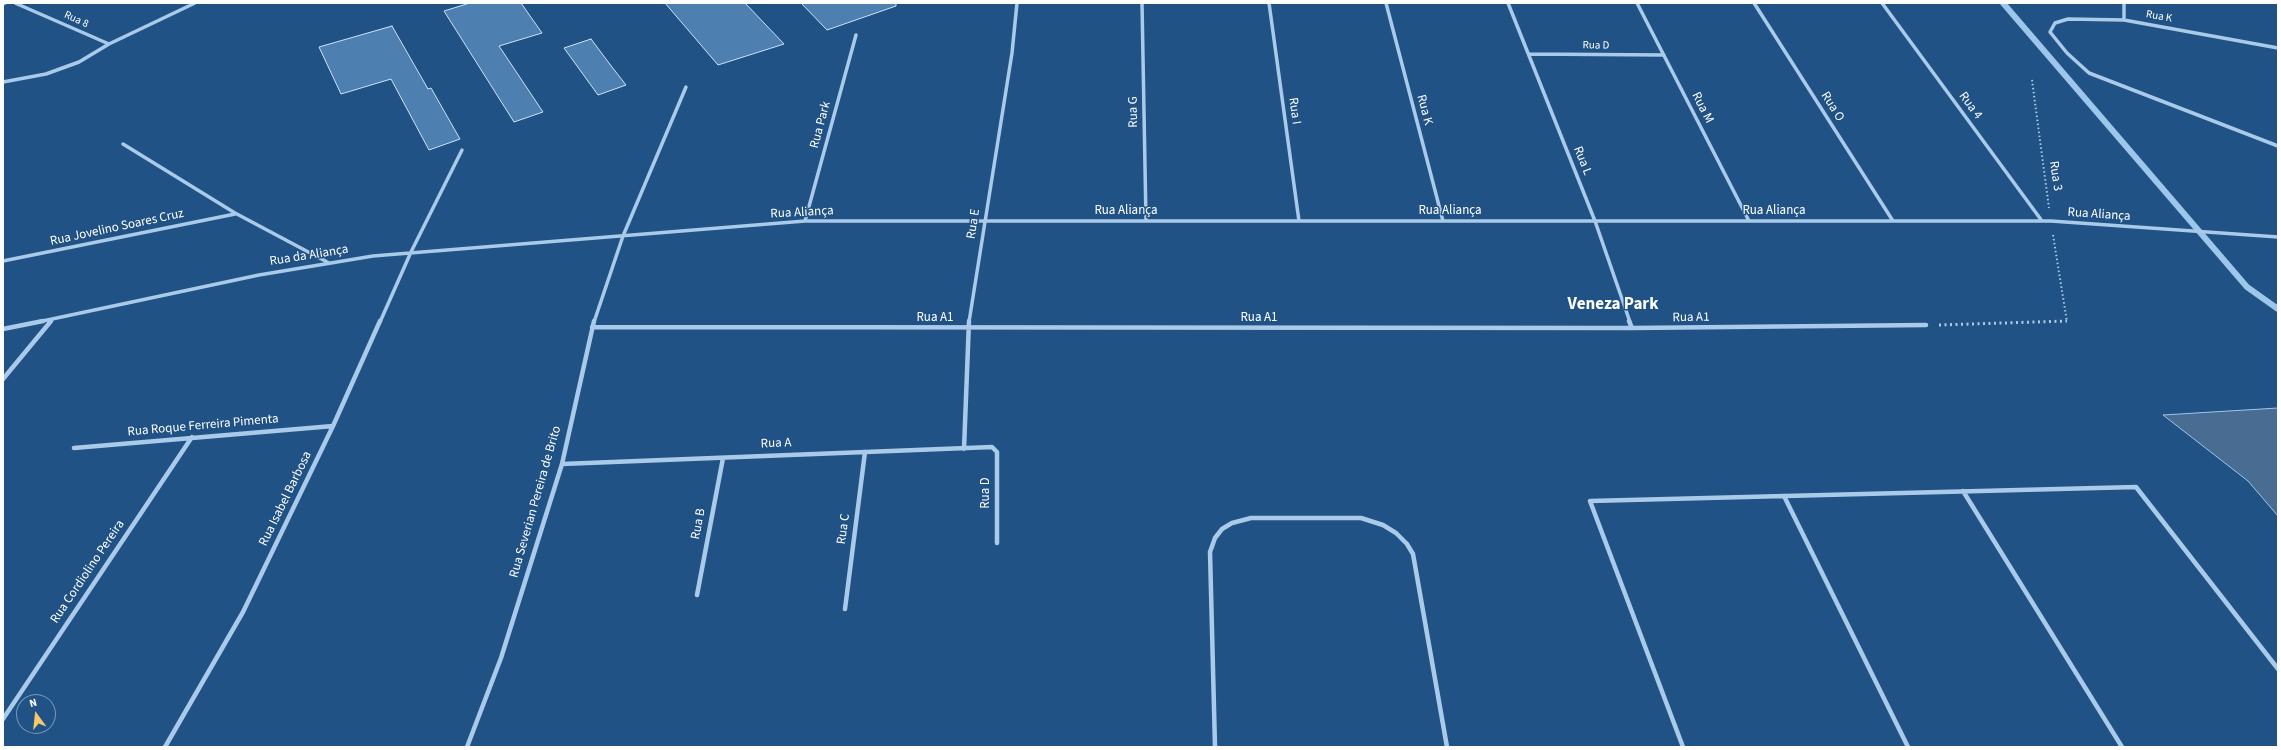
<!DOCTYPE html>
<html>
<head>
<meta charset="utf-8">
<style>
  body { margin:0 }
  #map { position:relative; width:2281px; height:750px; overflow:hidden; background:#205286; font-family:"Source Sans 3",sans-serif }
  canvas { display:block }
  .frame { position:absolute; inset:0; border:4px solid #fff; pointer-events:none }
  .north { position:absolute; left:16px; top:694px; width:40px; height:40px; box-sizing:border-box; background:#205286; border:1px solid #7997b6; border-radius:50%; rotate:345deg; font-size:11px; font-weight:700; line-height:16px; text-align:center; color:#fff }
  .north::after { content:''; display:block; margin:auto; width:14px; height:18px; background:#f7c76a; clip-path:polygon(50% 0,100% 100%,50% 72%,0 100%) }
</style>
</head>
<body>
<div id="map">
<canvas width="2281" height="750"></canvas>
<div class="frame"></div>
<div class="north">N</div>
</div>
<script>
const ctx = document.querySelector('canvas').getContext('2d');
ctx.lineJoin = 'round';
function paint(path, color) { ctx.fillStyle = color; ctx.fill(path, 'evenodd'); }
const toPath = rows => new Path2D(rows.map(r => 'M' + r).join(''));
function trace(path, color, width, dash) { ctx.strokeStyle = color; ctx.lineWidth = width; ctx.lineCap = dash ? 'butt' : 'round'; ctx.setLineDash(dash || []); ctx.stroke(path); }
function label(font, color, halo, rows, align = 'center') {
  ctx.font = font + ' "Source Sans 3",sans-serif'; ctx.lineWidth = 3; ctx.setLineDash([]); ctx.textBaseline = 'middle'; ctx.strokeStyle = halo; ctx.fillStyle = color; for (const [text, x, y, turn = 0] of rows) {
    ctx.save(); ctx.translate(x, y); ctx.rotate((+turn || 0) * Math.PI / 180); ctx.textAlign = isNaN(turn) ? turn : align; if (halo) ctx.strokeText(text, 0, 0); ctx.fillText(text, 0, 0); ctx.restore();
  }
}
const water = toPath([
  [2278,408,2278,516,2248,481,2163,415,2278,408]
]);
const stream = toPath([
  [2003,3,2247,287,2278,309]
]);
const building = toPath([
  [470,3,521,3,542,33,499,46,543,112,514,122,444,11,470,3],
  [665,3,745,3,784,44,718,65,665,3],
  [801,3,896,3,896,6,827,30,801,3],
  [392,26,428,89,431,88,460,139,429,150,391,79,341,94,319,47,392,26],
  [591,39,612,67,626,85,598,95,564,48,591,39]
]);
const pathFar1 = toPath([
  [2032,80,2049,208],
  [2053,235,2067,322]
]);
const path = toPath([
  [1939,325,2067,321]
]);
const streetFar1 = toPath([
  [15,3,109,44],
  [1142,3,1146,221],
  [1269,3,1299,221],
  [1386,3,1443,221],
  [1508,3,1595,221,1630,322],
  [1637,3,1749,221],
  [1754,3,1893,221],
  [1882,3,2042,221],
  [2124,3,2124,20],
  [3,4,5,3],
  [2278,48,2124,20,2068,19,2055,23,2050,32,2067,53,2089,73,2278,146],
  [1529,54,1664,55],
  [3,82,46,74,79,62,109,44,195,3],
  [123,144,235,213,329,263],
  [805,221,856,35],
  [3,261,235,214],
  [38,322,259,275,373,256,805,221,2051,221,2278,237],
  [50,322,52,319],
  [380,322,411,252,462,150],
  [594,322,623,236,686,87],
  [969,322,1012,53,1017,3]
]);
const street = toPath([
  [1629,321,1632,328],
  [592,327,1632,328,1926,325],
  [3,329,43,321],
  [3,379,51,321],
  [74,448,333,426],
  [964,449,969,321],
  [562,464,992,447,997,452,997,543],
  [1963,491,2122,747],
  [1784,496,1908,747],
  [697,595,723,458],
  [845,609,865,452],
  [3,719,192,437],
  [165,747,243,612,333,426,380,321],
  [467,747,501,658,562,464,594,321],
  [1215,747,1210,552,1215,538,1222,529,1232,523,1251,518,1361,518,1383,525,1396,533,1407,544,1413,554,1447,747],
  [1683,747,1590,501,2136,487,2278,669]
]);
const farStreetnames = [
  ["Rua K",2159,17,10],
  ["Rua 8",76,20,24],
  ["Rua D",1596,46,1]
];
const streetNames = [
  ["Rua 4",1970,106,54],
  ["Rua O",1832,107,58],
  ["Rua M",1702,108,63],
  ["Rua K",1424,110,75],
  ["Rua I",1294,111,82],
  ["Rua G",1134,112,-91],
  ["Rua Park",821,125,-75],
  ["Rua L",1582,161,68],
  ["Rua 3",2055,176,82],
  ["Rua Aliança",1126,211],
  ["Rua Aliança",1450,211],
  ["Rua Aliança",1774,211],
  ["Rua Aliança",802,213,-3],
  ["Rua Aliança",2099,215,4],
  ["Rua E",974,224,-81],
  ["Rua Jovelino Soares Cruz",117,228,-12],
  ["Rua da Aliança",309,256,-9],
  ["Rua A1",935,318],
  ["Rua A1",1259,318],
  ["Rua A1",1691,318,-1],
  ["Rua Roque Ferreira Pimenta",203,426,-5],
  ["Rua A",776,444,-2],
  ["Rua D",986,493,-90],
  ["Rua Isabel Barbosa",286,499,-64],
  ["Rua Severian Pereira de Brito",536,502,-74],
  ["Rua B",699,524,-79],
  ["Rua C",844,529,-82],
  ["Rua Cordiolino Pereira",88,572,-56]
];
const districtNames = [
  ["Veneza Park",1613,305]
];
paint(water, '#496d92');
trace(water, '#9dc6eb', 1);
trace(stream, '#9dc6eb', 6);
paint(building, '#4d7fb1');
trace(building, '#cee3f7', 1);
trace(pathFar1, '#aacaea', 2, [1.5, 2.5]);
trace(path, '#aacaea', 3, [2, 3.5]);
trace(streetFar1, '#aacaea', 3.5);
trace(street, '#aacaea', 4.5);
label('11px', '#fff', '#205286', farStreetnames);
label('13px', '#fff', '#205286', streetNames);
label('bold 17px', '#fff', '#205286', districtNames);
</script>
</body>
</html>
